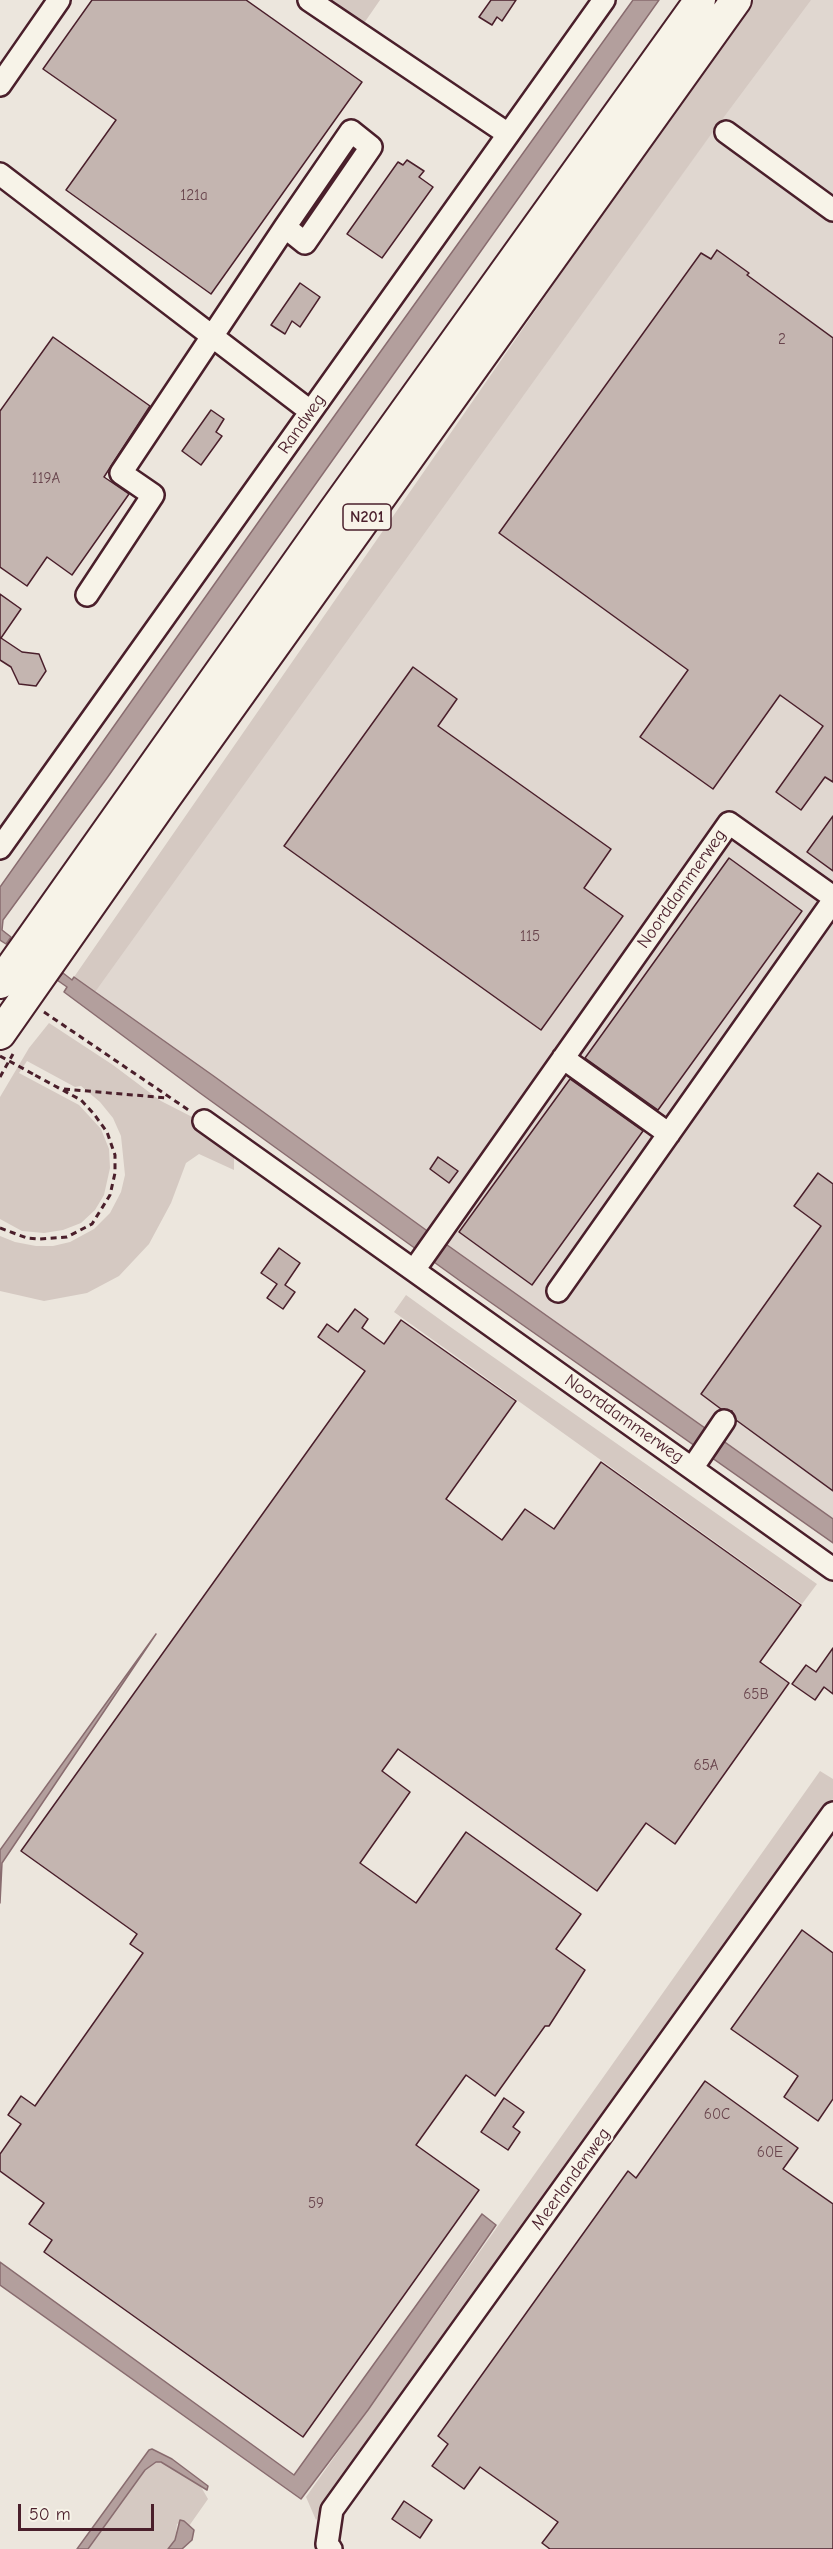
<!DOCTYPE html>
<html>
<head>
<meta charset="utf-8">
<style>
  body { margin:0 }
  #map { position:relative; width:833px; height:2549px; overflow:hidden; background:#ece6dd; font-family:"Comic Neue",sans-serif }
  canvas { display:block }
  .scale { position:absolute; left:18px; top:2504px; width:136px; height:27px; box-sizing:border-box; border:3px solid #4a1f2b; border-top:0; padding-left:8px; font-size:18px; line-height:21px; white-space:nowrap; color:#4a1f2b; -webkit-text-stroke:4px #f7f3e8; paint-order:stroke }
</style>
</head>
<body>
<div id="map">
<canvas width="833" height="2549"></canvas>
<div class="scale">50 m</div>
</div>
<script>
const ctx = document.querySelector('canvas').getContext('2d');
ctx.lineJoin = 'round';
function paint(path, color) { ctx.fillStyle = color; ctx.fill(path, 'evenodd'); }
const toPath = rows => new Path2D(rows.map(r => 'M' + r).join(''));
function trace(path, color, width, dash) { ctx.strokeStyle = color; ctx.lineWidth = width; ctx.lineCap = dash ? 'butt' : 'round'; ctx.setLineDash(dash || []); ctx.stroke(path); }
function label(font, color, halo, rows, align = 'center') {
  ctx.font = font + ' "Comic Neue",sans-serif'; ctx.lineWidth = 4.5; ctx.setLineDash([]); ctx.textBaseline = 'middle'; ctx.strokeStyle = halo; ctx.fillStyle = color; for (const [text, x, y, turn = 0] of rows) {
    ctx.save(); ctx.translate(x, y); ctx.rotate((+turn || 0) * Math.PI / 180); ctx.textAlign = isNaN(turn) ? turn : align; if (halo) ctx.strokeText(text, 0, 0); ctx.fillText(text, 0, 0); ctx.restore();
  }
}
const built = toPath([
  [807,0,833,0,833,1534,85,1002]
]);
const green = toPath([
  [317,0,380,0,360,29],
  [752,0,811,0,712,133,95,992,74,977,675,109],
  [49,1023,113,1065,161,1101,204,1123,234,1151,234,1170,199,1154,186,1163,171,1203,149,1244,119,1276,87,1293,44,1301,0,1291,0,1236,15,1242,36,1246,53,1246,70,1242,94,1229,110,1213,121,1192,125,1175,121,1136,113,1118,100,1102,81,1086,75,1087,27,1061,19,1073,79,1105,101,1129,109,1149,110,1168,104,1195,95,1210,81,1223,63,1230,44,1233,22,1231,0,1219,0,1097,29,1048],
  [406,1295,449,1326,817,1584,802,1604,394,1312],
  [820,1771,833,1779,833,1799,712,1965,504,2262,316,2520,306,2497],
  [151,2455,200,2485,208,2499,189,2526,184,2521,177,2524,175,2540,168,2549,84,2549]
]);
const water = toPath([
  [633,0,659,0,107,778,3,920,2,930,11,937,6,944,0,940,0,887,274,500,633,0],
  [63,973,72,980,74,977,215,1077,426,1230,833,1519,833,1543,463,1283,200,1093,64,992,67,987,57,980,63,973],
  [156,1634,2,1863,0,1903,0,1850,156,1634],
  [482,2214,496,2225,368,2410,301,2499,0,2285,0,2262,294,2475,482,2214],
  [152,2449,172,2459,208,2486,207,2490,161,2462,156,2462,145,2470,88,2549,77,2549,149,2450,152,2449],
  [180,2520,184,2521,194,2530,192,2540,182,2549,168,2549,175,2540,180,2520]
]);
const building = toPath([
  [92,0,246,0,362,82,211,294,66,190,116,120,43,69,92,0],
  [491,0,516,0,502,21,497,17,492,25,479,17,491,0],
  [407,160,424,171,419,177,433,187,382,258,347,234,398,162,403,165,407,160],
  [717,250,749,273,747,275,833,338,833,782,825,777,801,810,776,792,823,726,780,695,713,789,640,737,688,670,499,533,701,253,711,259,717,250],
  [300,283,320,297,300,327,292,321,285,334,271,325,300,283],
  [53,337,150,406,104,477,129,494,72,575,47,557,27,586,0,567,0,411,53,337],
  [211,410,224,419,216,432,222,436,201,465,182,451,211,410],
  [0,594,21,609,1,638,22,652,39,654,46,671,36,686,19,684,11,667,0,660,0,594],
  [413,667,457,699,438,726,611,849,584,888,623,916,541,1030,284,846,413,667],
  [833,816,833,871,807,852,833,816],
  [729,858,802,911,658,1110,585,1058,729,858],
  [570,1079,643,1131,532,1285,459,1232,570,1079],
  [438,1157,458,1171,449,1183,430,1169,438,1157],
  [818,1173,833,1184,833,1491,736,1420,732,1411,721,1409,701,1394,821,1226,794,1206,818,1173],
  [279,1248,300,1263,285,1285,295,1292,283,1309,267,1298,277,1284,261,1273,279,1248],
  [355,1309,368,1319,362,1328,384,1344,401,1320,516,1401,446,1499,502,1540,525,1509,554,1529,601,1462,801,1605,760,1662,789,1683,708,1797,675,1844,646,1823,597,1891,398,1749,382,1771,410,1792,360,1863,416,1903,466,1832,581,1914,556,1949,585,1970,549,2026,545,2026,495,2096,466,2075,416,2145,479,2190,303,2437,44,2252,52,2240,29,2224,44,2203,0,2171,0,2154,21,2124,8,2115,21,2096,35,2106,143,1953,130,1944,137,1934,21,1851,365,1371,318,1337,327,1324,338,1332,355,1309],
  [833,1648,833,1694,824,1687,815,1700,792,1684,806,1665,816,1672,833,1648],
  [802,1930,833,1953,833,2099,818,2121,784,2097,798,2076,731,2029,802,1930],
  [705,2081,798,2148,783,2169,833,2204,833,2549,550,2549,542,2543,558,2522,480,2467,464,2489,432,2466,448,2444,438,2436,628,2171,636,2178,705,2081],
  [504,2098,524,2112,513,2127,520,2132,508,2150,481,2132,504,2098],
  [404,2501,432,2520,420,2538,392,2519,404,2501]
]);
const path = toPath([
  [44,1012,190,1111],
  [0,1077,13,1054],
  [64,1089,168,1098],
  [0,1228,27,1238,39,1239,67,1237,92,1224,110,1195,115,1173,115,1155,107,1132,94,1114,81,1100,33,1074]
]);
const minor = toPath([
  [309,0,508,134],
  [0,85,59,0],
  [726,132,833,210],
  [0,174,310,411],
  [87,595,153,495,121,473,285,227,351,131,371,147,305,243,285,227],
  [0,848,604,0],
  [563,1058,669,1134],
  [204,1121,833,1569],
  [414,1270,729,823,833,897],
  [558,1291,833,901],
  [693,1467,724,1421],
  [331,2549,327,2544,332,2510,833,1813]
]);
const highway = toPath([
  [0,983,333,512,700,0],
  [0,1034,166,797,736,0]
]);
const pathBridge = toPath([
  [0,1056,33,1074]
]);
const numberNames = [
  ["121a",194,196],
  ["2",782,340],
  ["119A",46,479],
  ["115",530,937],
  ["65B",756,1695],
  ["65A",706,1766],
  ["60C",717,2115],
  ["60E",770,2153],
  ["59",316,2204]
];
const shields = [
  [367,517,48]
];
const shieldNames = [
  ["N201",367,517]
];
const streetNames = [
  ["Randweg",302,424,-55],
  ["Noorddammerweg",682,889,-55],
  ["Noorddammerweg",624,1419,35],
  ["Meerlandenweg",571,2179,-54]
];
paint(built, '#e0d7d0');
paint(green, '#d5c9c2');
paint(water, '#b39f9d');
trace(water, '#896c6f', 1.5);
paint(building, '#c4b5b0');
trace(building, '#4a1f2b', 1.5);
trace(minor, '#4a1f2b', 26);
trace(highway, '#4a1f2b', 34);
trace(path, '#4a1f2b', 3, [6, 4.5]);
trace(minor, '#f7f3e8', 21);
trace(highway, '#f7f3e8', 30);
trace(pathBridge, '#4a1f2b', 3, [6, 4.5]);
label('15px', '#68444c', null, numberNames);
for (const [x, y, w] of shields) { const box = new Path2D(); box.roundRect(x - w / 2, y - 13, w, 26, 4.5); ctx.fillStyle = '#f7f3e8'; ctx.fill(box); trace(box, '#4a1f2b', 1.5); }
label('bold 16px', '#4a1f2b', null, shieldNames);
label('18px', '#4a1f2b', '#f7f3e8', streetNames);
</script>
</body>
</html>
